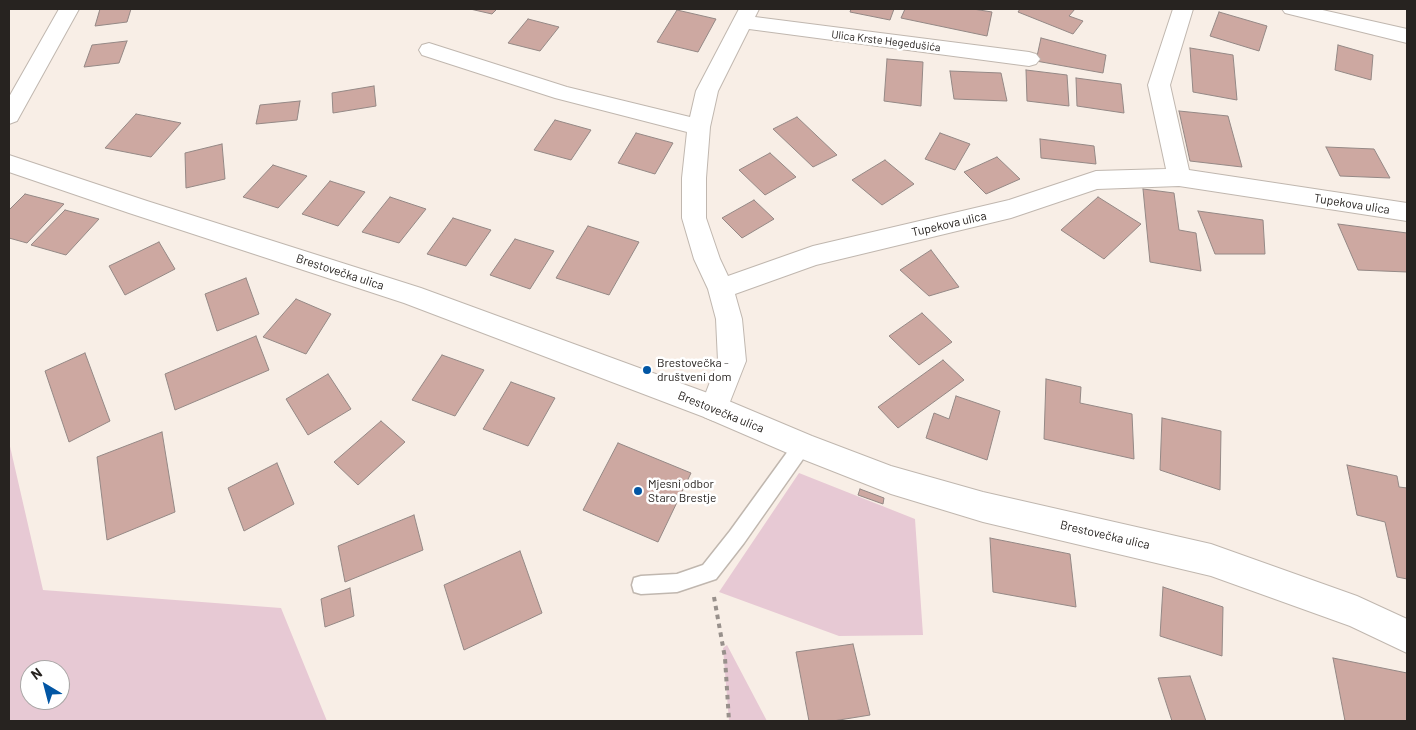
<!DOCTYPE html>
<html>
<head>
<meta charset="utf-8">
<style>
  body { margin:0 }
  #map { position:relative; width:1416px; height:730px; overflow:hidden; background:#f8eee6; font-family:Barlow,sans-serif }
  canvas { display:block }
  .frame { position:absolute; inset:0; border:10px solid #272320; pointer-events:none }
  .north { position:absolute; left:20px; top:660px; width:50px; height:50px; box-sizing:border-box; background:#fff; border:1px solid #a9a7a6; border-radius:50%; rotate:323deg; font-size:14px; font-weight:700; line-height:20px; text-align:center; color:#272320 }
  .north::after { content:''; display:block; margin:auto; width:18px; height:22px; background:#0256a4; clip-path:polygon(50% 0,100% 100%,50% 72%,0 100%) }
</style>
</head>
<body>
<div id="map">
<canvas width="1416" height="730"></canvas>
<div class="frame"></div>
<div class="north">N</div>
</div>
<script>
const ctx = document.querySelector('canvas').getContext('2d');
ctx.lineJoin = 'round';
function paint(path, color) { ctx.fillStyle = color; ctx.fill(path, 'evenodd'); }
const toPath = rows => new Path2D(rows.map(r => 'M' + r).join(''));
function trace(path, color, width, dash) { ctx.strokeStyle = color; ctx.lineWidth = width; ctx.lineCap = dash ? 'butt' : 'round'; ctx.setLineDash(dash || []); ctx.stroke(path); }
function label(font, color, halo, rows, align = 'center') {
  ctx.font = font + ' Barlow,sans-serif'; ctx.lineWidth = 5; ctx.setLineDash([]); ctx.textBaseline = 'middle'; ctx.strokeStyle = halo; ctx.fillStyle = color; for (const [text, x, y, turn = 0] of rows) {
    ctx.save(); ctx.translate(x, y); ctx.rotate((+turn || 0) * Math.PI / 180); ctx.textAlign = isNaN(turn) ? turn : align; if (halo) ctx.strokeText(text, 0, 0); ctx.fillText(text, 0, 0); ctx.restore();
  }
}
const green = toPath([
  [9,442,43,590,281,608,327,721,9,721],
  [30,670,60,670,60,700,30,700],
  [799,473,915,519,923,635,839,636,719,592],
  [727,645,767,721,729,721,723,648]
]);
const building = toPath([
  [100,9,131,9,127,22,95,26,100,9],
  [470,9,497,9,492,14,470,9],
  [851,9,894,9,890,20,850,12,851,9],
  [905,9,973,9,992,12,987,36,901,18,905,9],
  [1020,9,1075,9,1069,16,1083,21,1073,34,1018,12,1020,9],
  [677,10,716,19,698,52,657,42,677,10],
  [1219,12,1267,26,1259,51,1210,36,1219,12],
  [528,19,559,27,540,51,508,43,528,19],
  [1041,38,1106,55,1103,73,1036,61,1041,38],
  [127,41,119,63,84,67,92,45,127,41],
  [1338,45,1373,55,1371,80,1335,70,1338,45],
  [1190,48,1233,55,1237,100,1193,92,1190,48],
  [887,59,923,62,921,106,884,101,887,59],
  [1026,70,1067,75,1069,106,1027,101,1026,70],
  [950,71,1001,73,1007,101,954,99,950,71],
  [1076,78,1121,84,1124,113,1077,106,1076,78],
  [374,86,376,106,333,113,332,93,374,86],
  [300,101,297,120,256,124,260,105,300,101],
  [1179,111,1228,116,1242,167,1190,161,1179,111],
  [136,114,181,123,151,157,105,148,136,114],
  [797,117,837,155,813,167,773,129,797,117],
  [555,120,591,130,571,160,534,150,555,120],
  [636,133,673,143,655,174,618,163,636,133],
  [940,133,970,144,955,170,925,159,940,133],
  [1040,139,1094,146,1096,164,1041,158,1040,139],
  [222,144,225,179,186,188,185,153,222,144],
  [1326,147,1374,149,1390,178,1340,176,1326,147],
  [770,153,796,177,765,195,739,170,770,153],
  [997,157,1020,179,986,194,964,172,997,157],
  [885,160,914,184,882,205,852,180,885,160],
  [273,165,307,176,278,208,243,197,273,165],
  [330,181,365,192,338,226,302,214,330,181],
  [1143,189,1174,193,1179,230,1196,233,1201,271,1150,262,1143,189],
  [25,194,64,204,27,243,9,238,9,210,25,194],
  [390,197,426,209,399,243,362,232,390,197],
  [1098,197,1141,224,1104,259,1061,230,1098,197],
  [754,200,774,219,742,238,722,218,754,200],
  [65,210,99,219,66,255,31,245,65,210],
  [1198,211,1263,220,1265,254,1215,254,1198,211],
  [453,218,491,230,466,266,427,254,453,218],
  [1338,224,1407,233,1407,272,1358,270,1338,224],
  [588,226,639,242,609,295,556,278,588,226],
  [515,239,554,251,530,289,490,275,515,239],
  [159,242,175,269,125,295,109,266,159,242],
  [931,250,959,287,929,296,900,270,931,250],
  [246,278,259,314,217,331,205,294,246,278],
  [296,299,331,314,306,354,263,337,296,299],
  [922,313,952,342,919,365,889,336,922,313],
  [256,336,269,370,175,410,165,374,256,336],
  [85,353,110,421,69,442,45,371,85,353],
  [442,355,484,370,455,416,412,400,442,355],
  [943,360,964,380,898,428,878,407,943,360],
  [328,374,351,409,308,435,286,399,328,374],
  [1046,379,1081,387,1080,403,1132,414,1134,459,1044,439,1046,379],
  [511,382,555,398,528,446,483,429,511,382],
  [956,396,1000,411,987,460,926,438,934,413,949,419,956,396],
  [1162,418,1221,431,1220,490,1160,470,1162,418],
  [381,421,405,442,358,485,334,462,381,421],
  [162,432,175,512,107,540,97,457,162,432],
  [618,443,691,473,658,542,583,510,618,443],
  [277,463,294,504,244,531,228,488,277,463],
  [1347,465,1397,476,1399,487,1407,488,1407,579,1397,577,1385,522,1357,515,1347,465],
  [860,489,884,498,883,504,858,495,860,489],
  [414,515,423,550,345,582,338,546,414,515],
  [990,538,1070,554,1076,607,993,592,990,538],
  [520,551,542,613,464,650,444,585,520,551],
  [1163,587,1223,607,1222,656,1160,636,1163,587],
  [350,588,354,616,325,627,321,599,350,588],
  [853,644,870,715,833,721,809,721,796,652,853,644],
  [1333,658,1407,673,1407,721,1345,721,1333,658],
  [1190,676,1206,721,1172,721,1158,678,1190,676]
]);
const path = toPath([
  [714,597,725,658,729,721]
]);
const service = toPath([
  [802,438,808,440,811,446,808,452,744,543,716,579,677,592,641,594,634,592,632,585,634,578,641,576,677,574,703,565,730,531,796,440,802,438]
]);
const minor = toPath([
  [59,9,79,9,17,121,9,124,9,97,59,9],
  [739,9,759,9,755,17,1029,52,1036,54,1040,59,1036,64,1029,66,749,29,718,91,710,127,706,178,706,218,720,259,728,276,813,246,1009,200,1096,171,1166,169,1148,85,1173,9,1193,9,1170,85,1189,170,1407,203,1407,221,1179,186,1097,189,1011,218,816,265,735,294,742,319,746,361,724,417,714,421,704,417,700,408,718,361,716,319,708,289,694,259,682,218,682,178,687,132,555,98,422,55,419,50,422,45,429,43,567,87,690,117,696,91,739,9],
  [1282,9,1318,9,1407,29,1407,43,1285,13,1282,9]
]);
const tertiary = toPath([
  [9,155,147,201,421,288,724,399,812,436,891,466,983,492,1211,544,1357,596,1407,619,1407,653,1350,626,1211,576,983,522,891,494,792,455,704,417,404,303,129,213,9,172,9,155]
]);
const markers = [
  [647,370,5,"#0256a4"],
  [638,491,5,"#0256a4"]
];
const farStreetnames = [
  ["Ulica Krste Hegedušića",886,41,7]
];
const streetNames = [
  ["Tupekova ulica",1352,204,9],
  ["Tupekova ulica",949,224,-13],
  ["Brestovečka ulica",340,272,18],
  ["Brestovečka ulica",721,412,22],
  ["Brestovečka ulica",1105,535,13]
];
const poiNames = [
  ["Brestovečka -",657,363],
  ["društveni dom",657,377],
  ["Mjesni odbor",648,484],
  ["Staro Brestje",648,498]
];
paint(green, '#e7c9d4');
paint(building, '#cda8a1');
trace(building, '#948885', 1);
trace(service, '#c0b7af', 3);
trace(minor, '#c0b7af', 2);
trace(tertiary, '#c0b7af', 2);
trace(path, '#98908b', 4, [4.5, 4.5]);
paint(service, '#fff');
paint(minor, '#fff');
paint(tertiary, '#fff');
for (const [x, y, r, color] of markers) { const dot = new Path2D(); dot.arc(x, y, r, 0, 2 * Math.PI); ctx.fillStyle = color; ctx.fill(dot); trace(dot, '#fff', 2); }
label('11px', '#272320', '#fff', farStreetnames);
label('12px', '#272320', '#fff', streetNames);
label('12px', '#272320', '#fff', poiNames, 'left');
</script>
</body>
</html>
